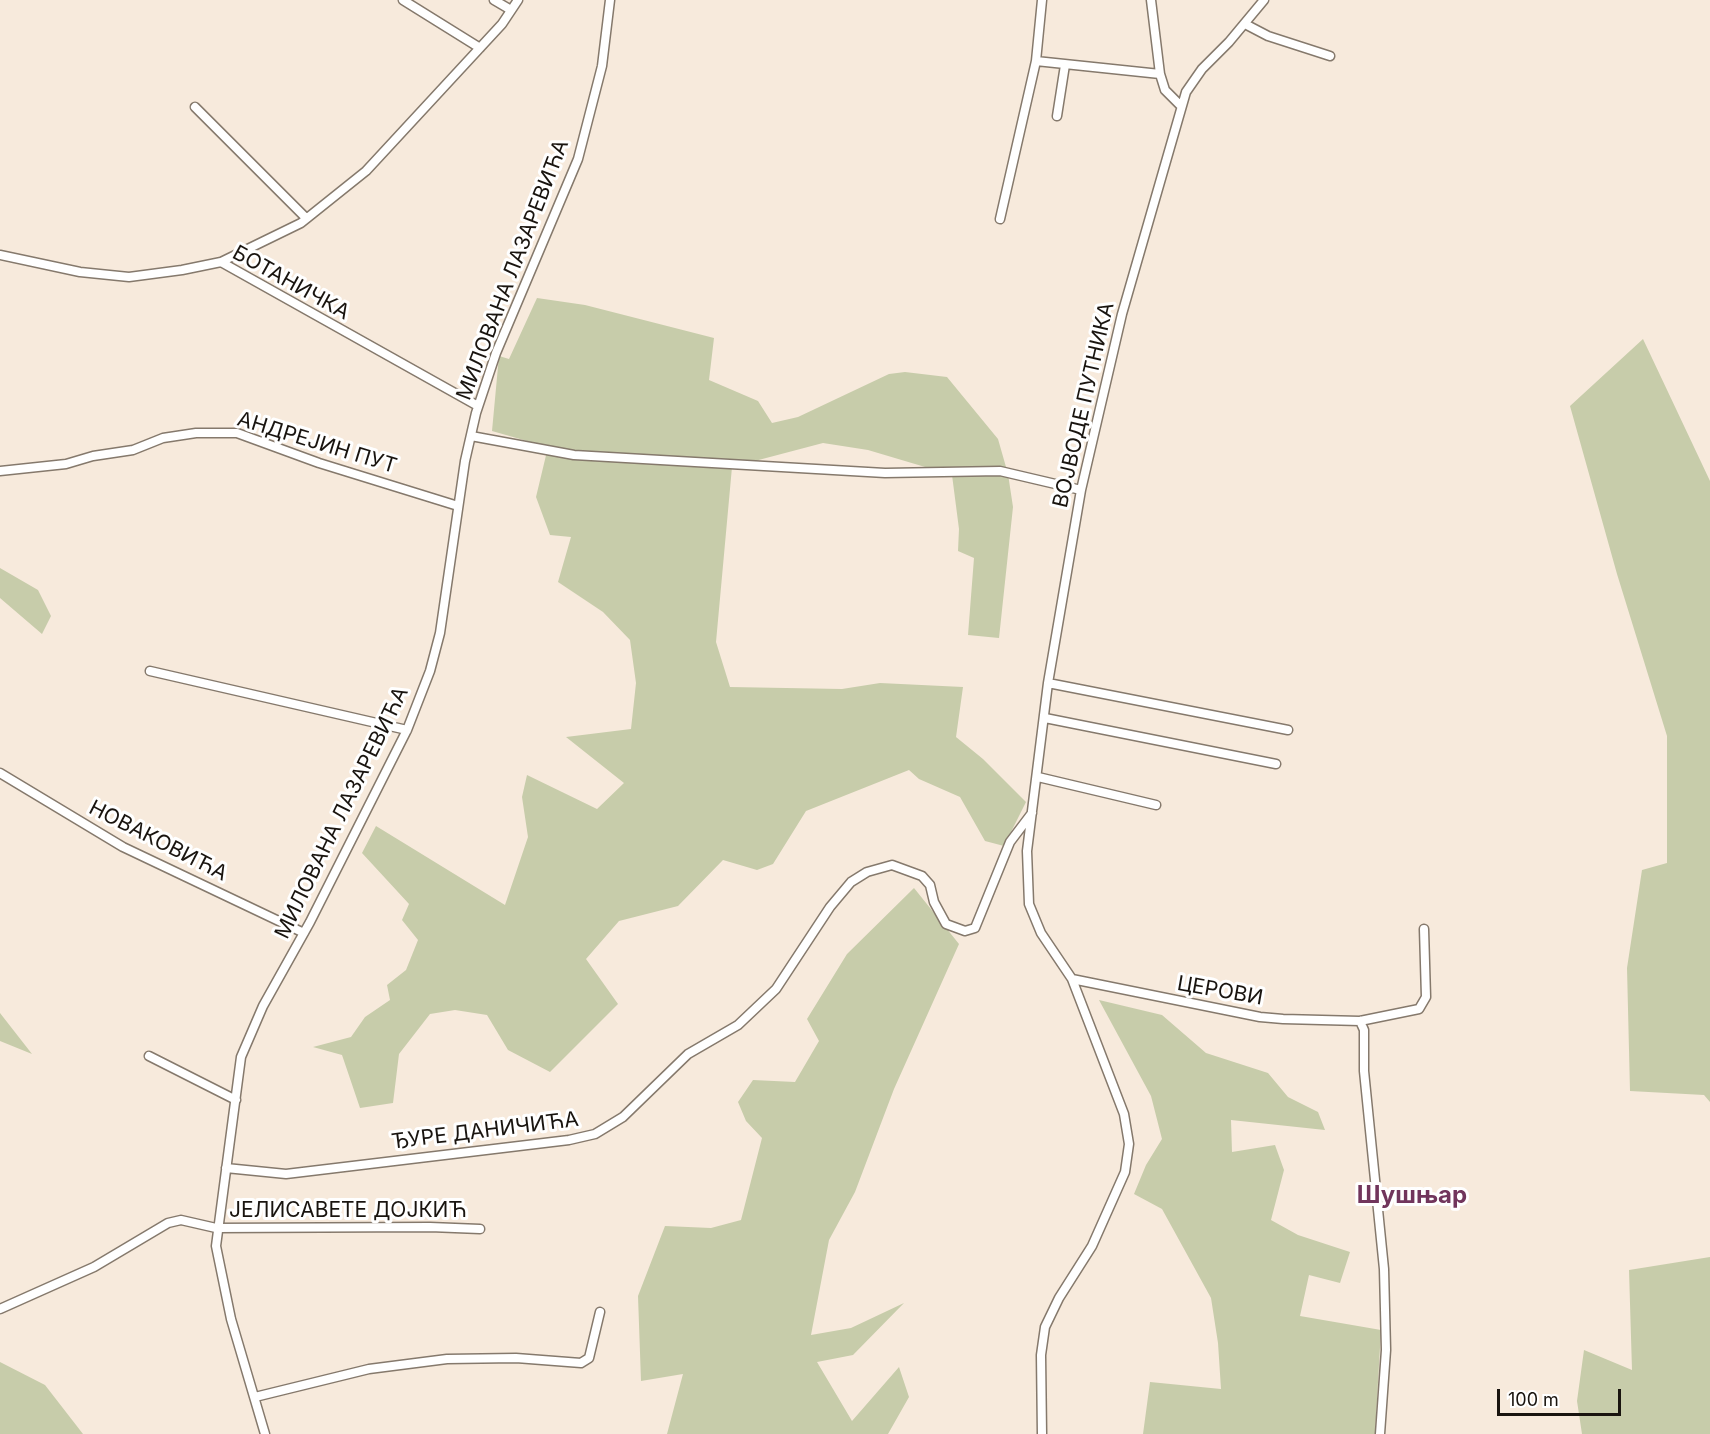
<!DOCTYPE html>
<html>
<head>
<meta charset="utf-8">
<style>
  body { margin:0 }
  #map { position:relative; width:1710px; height:1434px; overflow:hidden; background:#f7eadc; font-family:Inter,sans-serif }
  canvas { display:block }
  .scale { position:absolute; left:1497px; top:1389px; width:124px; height:27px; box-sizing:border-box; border:3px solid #19140f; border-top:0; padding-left:8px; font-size:18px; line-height:21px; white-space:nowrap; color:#19140f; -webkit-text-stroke:4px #fff; paint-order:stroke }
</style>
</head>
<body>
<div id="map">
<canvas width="1710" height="1434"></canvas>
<div class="scale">100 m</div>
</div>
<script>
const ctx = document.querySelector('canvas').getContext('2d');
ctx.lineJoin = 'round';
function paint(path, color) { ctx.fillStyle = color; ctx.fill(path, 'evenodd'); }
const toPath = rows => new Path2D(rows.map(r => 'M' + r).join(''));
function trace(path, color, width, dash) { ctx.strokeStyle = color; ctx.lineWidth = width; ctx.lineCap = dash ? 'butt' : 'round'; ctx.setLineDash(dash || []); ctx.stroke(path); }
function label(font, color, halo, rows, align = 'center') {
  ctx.font = font + ' Inter,sans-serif'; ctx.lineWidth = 6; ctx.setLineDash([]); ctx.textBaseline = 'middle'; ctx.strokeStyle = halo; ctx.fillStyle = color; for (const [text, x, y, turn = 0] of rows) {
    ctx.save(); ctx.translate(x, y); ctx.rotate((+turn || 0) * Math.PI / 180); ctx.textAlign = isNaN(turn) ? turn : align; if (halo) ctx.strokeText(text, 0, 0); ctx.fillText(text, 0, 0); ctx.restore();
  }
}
const green = toPath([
  [537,298,585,305,714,338,709,380,758,401,772,423,798,417,889,374,905,372,947,377,998,439,1008,474,1013,507,999,638,968,635,974,558,958,551,959,529,952,475,868,450,823,443,732,467,716,642,730,687,842,689,880,683,963,687,956,737,983,759,1026,802,1004,846,985,841,960,797,919,779,909,770,806,811,773,864,757,870,723,860,678,906,619,921,586,959,618,1004,550,1072,508,1050,487,1015,455,1010,430,1014,399,1054,393,1103,360,1108,342,1055,313,1047,351,1037,365,1017,390,1000,387,985,406,970,418,940,402,920,409,904,362,853,376,826,505,905,528,837,522,797,527,775,597,809,624,783,566,737,631,729,636,683,630,640,603,612,558,582,571,537,550,535,536,497,548,447,492,431,499,356,509,359],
  [1643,339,1710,481,1710,1102,1704,1095,1630,1091,1627,968,1642,870,1667,863,1667,736,1617,574,1570,406],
  [0,568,38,590,51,616,42,634,0,598],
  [914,888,959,944,894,1089,855,1192,829,1240,811,1335,851,1328,904,1303,853,1355,817,1362,852,1421,899,1367,909,1397,888,1434,667,1434,683,1374,641,1381,638,1296,665,1226,711,1228,741,1220,762,1138,746,1121,738,1102,753,1080,795,1082,819,1041,807,1019,847,954],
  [1099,1000,1162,1015,1206,1053,1268,1073,1288,1097,1318,1112,1325,1130,1231,1120,1232,1152,1275,1145,1284,1170,1271,1220,1298,1235,1350,1252,1340,1283,1309,1275,1300,1316,1381,1330,1375,1434,1143,1434,1150,1382,1221,1389,1218,1343,1211,1298,1162,1209,1134,1194,1146,1165,1162,1139,1151,1096],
  [0,1013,32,1054,0,1041],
  [1710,1257,1710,1434,1582,1434,1577,1401,1584,1350,1632,1370,1629,1270],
  [0,1362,45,1385,83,1434,0,1434]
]);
const minor = toPath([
  [403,0,480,48],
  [494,0,511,10],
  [1042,0,1036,61,1160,74],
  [1151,0,1160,74,1165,90,1181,106],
  [1264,0,1229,42,1202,69,1186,92,1122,314,1081,490,1048,683,1027,851,1029,904,1041,933,1072,979,1260,1017,1283,1019,1360,1021,1419,1009,1426,997,1424,929],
  [1245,24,1268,36,1330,56],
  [195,107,306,218],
  [1057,116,1065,65],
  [1000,219,1036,61],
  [0,255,80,272,129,277,182,270,221,262,478,406],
  [221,262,301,223,366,171,502,24,518,0],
  [471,436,574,455,885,473,1000,471,1081,490],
  [0,471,66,464,93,456,133,450,163,438,196,433,237,433,319,463,458,506],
  [150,671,407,730],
  [1048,683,1288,730],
  [1045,718,1276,764],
  [0,773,123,847,304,933],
  [1038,777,1156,805],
  [1360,1021,1364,1030,1364,1071,1384,1269,1386,1350,1380,1434],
  [149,1056,236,1100],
  [226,1168,286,1174,569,1140,595,1134,623,1117,688,1054,738,1025,776,989,830,907,851,882,867,872,892,865,922,876,930,885,934,902,946,924,965,931,975,928,1010,842,1032,813],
  [0,1309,94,1267,168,1223,181,1220,216,1228,430,1227,480,1229],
  [255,1397,369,1369,447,1359,516,1358,581,1363,589,1358,600,1312],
  [265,1434,231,1319,216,1246,241,1057,263,1006,310,922,407,730,430,671,440,633,465,461,476,413,496,353,578,159,602,66,610,0],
  [1042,1434,1041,1355,1045,1327,1059,1298,1092,1246,1125,1172,1129,1144,1124,1114,1072,979]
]);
const streetNames = [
  ["МИЛОВАНА ЛАЗАРЕВИЋА",513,270,-69],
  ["БОТАНИЧКА",291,283,29],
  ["ВОЈВОДЕ ПУТНИКА",1084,405,-77],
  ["АНДРЕЈИН ПУТ",317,443,17],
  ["МИЛОВАНА ЛАЗАРЕВИЋА",342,813,-64],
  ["НОВАКОВИЋА",158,841,27],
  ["ЦЕРОВИ",1220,991,10],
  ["ЂУРЕ ДАНИЧИЋА",485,1131,-7],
  ["ЈЕЛИСАВЕТЕ ДОЈКИЋ",348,1211]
];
const quarterNames = [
  ["Шушњар",1412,1196]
];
paint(green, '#c7ccaa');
trace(minor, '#85796c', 11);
trace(minor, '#fff', 8);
label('21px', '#19140f', '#fff', streetNames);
label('bold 24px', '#71355c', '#fff', quarterNames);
</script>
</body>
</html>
